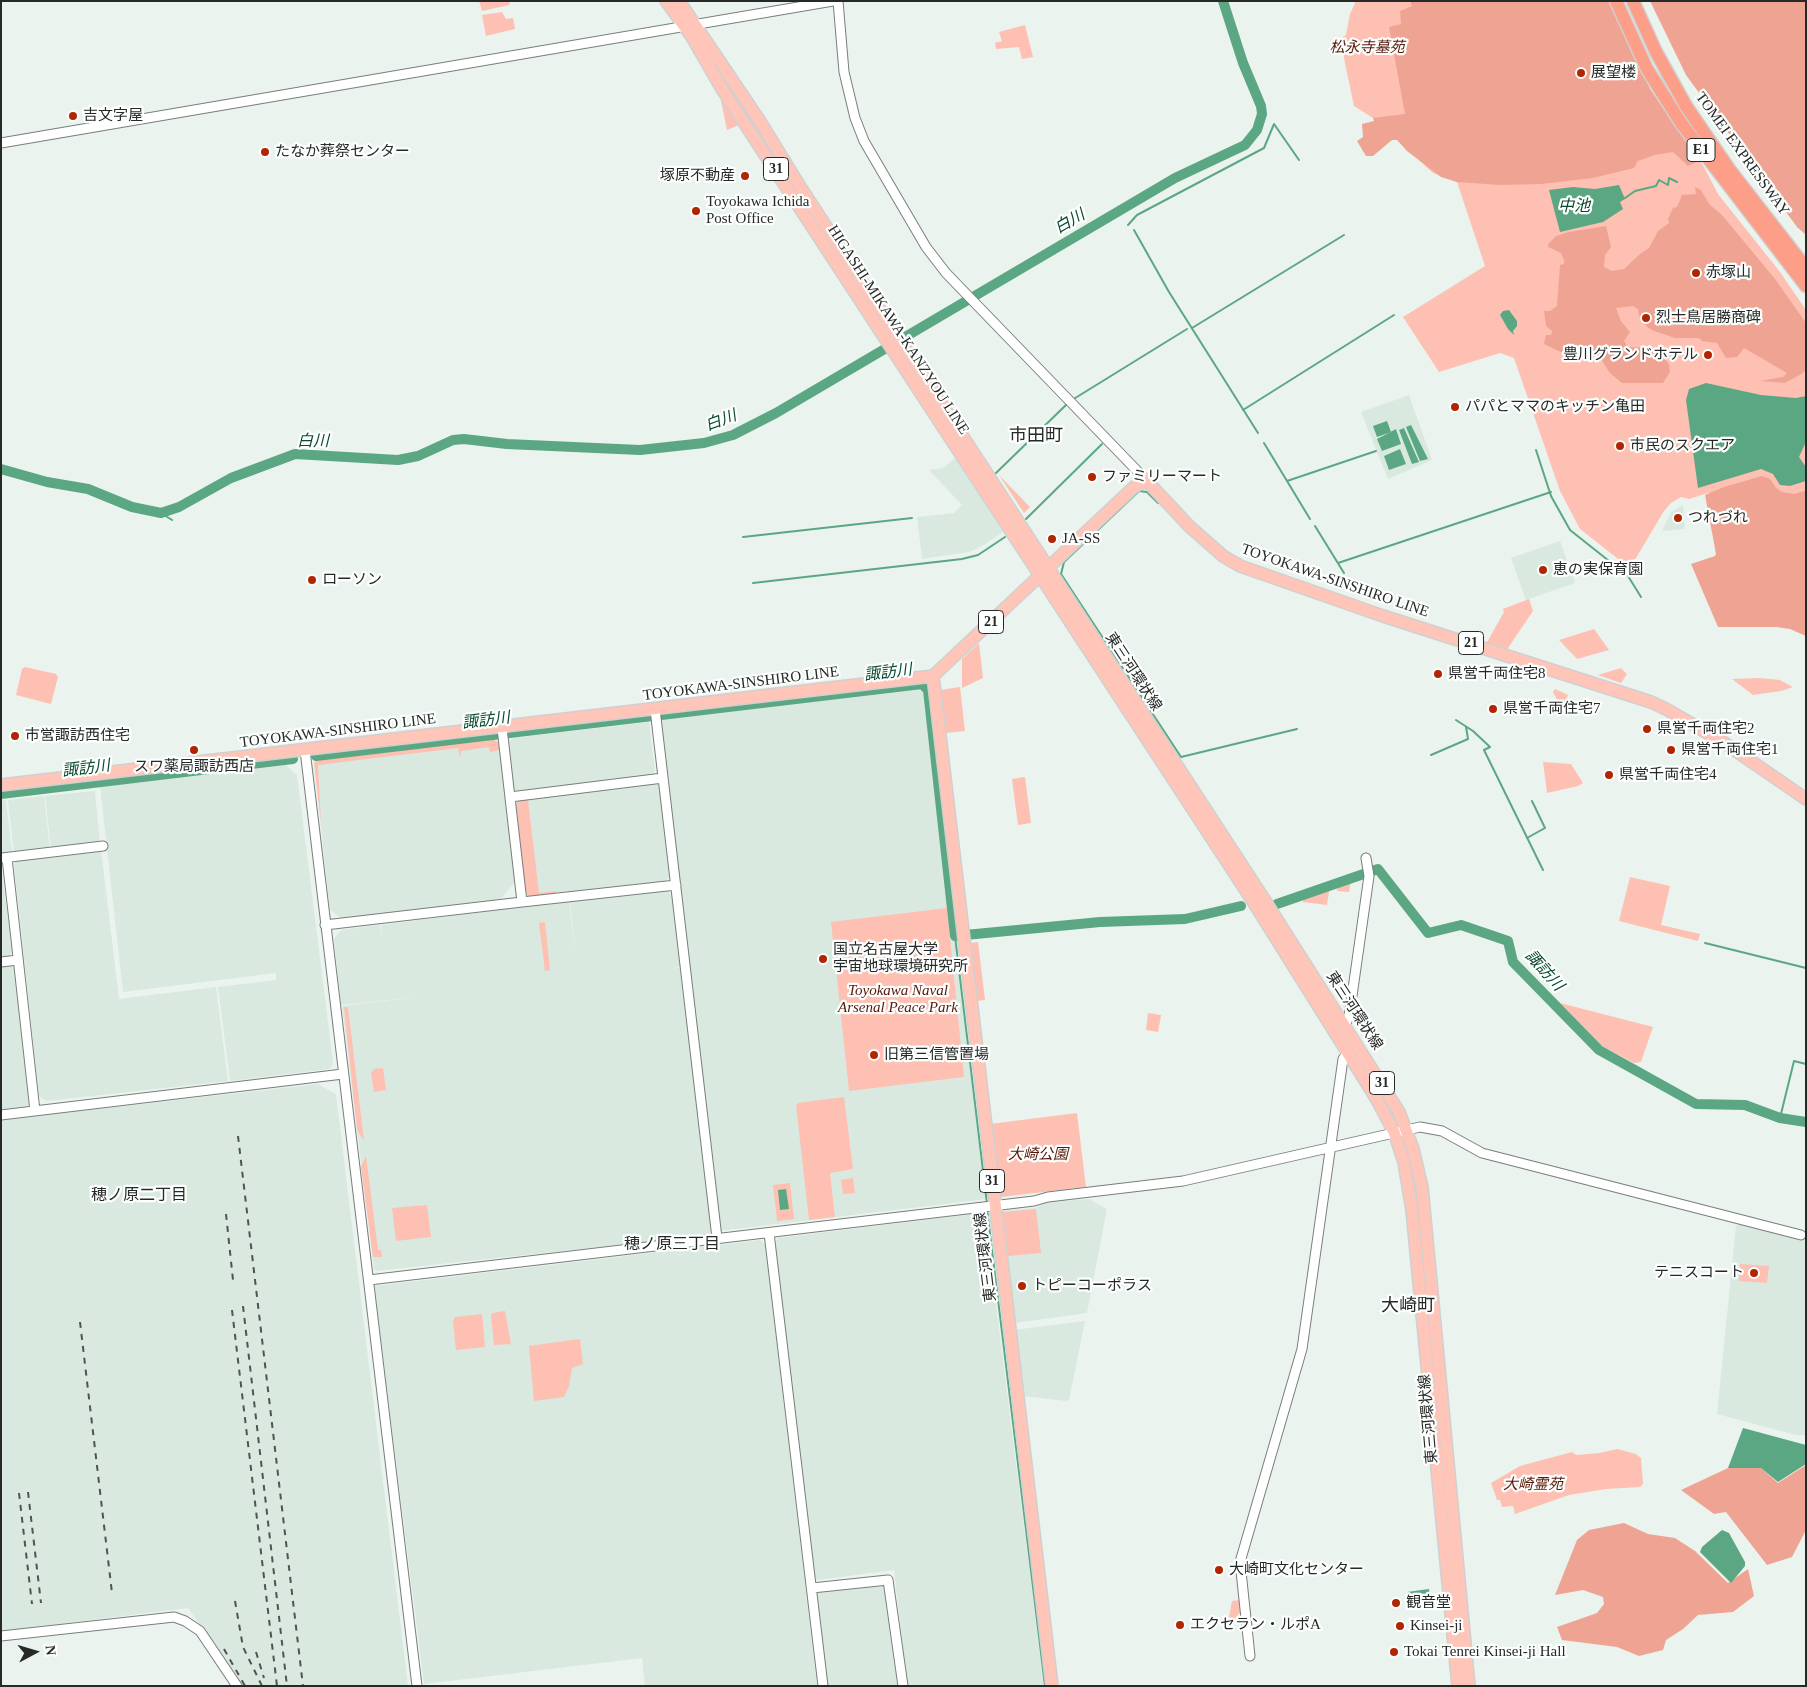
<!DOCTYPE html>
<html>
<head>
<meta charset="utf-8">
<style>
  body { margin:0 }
  #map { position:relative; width:1807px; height:1687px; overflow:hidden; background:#ebf3ee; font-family:"Times New Roman",serif }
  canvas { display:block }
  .frame { position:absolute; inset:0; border:2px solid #262927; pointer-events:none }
  .north { position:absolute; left:10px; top:1627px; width:50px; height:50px; -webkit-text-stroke:4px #fcfffd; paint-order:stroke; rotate:84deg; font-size:14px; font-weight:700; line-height:20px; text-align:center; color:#262927 }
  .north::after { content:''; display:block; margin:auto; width:18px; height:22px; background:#262927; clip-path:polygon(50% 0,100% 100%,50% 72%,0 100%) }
</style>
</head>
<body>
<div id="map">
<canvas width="1807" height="1687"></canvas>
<div class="frame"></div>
<div class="north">N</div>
</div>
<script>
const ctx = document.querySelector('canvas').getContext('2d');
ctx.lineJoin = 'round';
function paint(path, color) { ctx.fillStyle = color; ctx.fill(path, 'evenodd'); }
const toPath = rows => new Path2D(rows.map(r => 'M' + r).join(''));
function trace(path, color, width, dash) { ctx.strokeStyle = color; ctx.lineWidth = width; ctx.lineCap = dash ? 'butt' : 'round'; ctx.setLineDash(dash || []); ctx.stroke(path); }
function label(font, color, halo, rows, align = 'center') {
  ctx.font = font + ' "Times New Roman","Noto Sans JP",serif'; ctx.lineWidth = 4.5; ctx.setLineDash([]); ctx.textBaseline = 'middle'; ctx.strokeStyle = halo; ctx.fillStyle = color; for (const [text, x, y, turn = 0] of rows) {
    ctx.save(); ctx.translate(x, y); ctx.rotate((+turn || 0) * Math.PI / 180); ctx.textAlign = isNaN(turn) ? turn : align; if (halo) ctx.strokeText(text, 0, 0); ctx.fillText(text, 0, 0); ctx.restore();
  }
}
const built = toPath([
  [1409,395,1432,460,1388,479,1361,412],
  [955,458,1003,532,984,545,969,552,922,559,917,517,954,513,962,505,929,470,943,468],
  [1683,505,1685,529,1662,531,1671,512],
  [1560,541,1575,583,1526,600,1511,558],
  [923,686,927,691,987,1199,719,1231,659,718],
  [649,722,655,771,652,775,516,791,513,789,508,743,512,738],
  [497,741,500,744,515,882,500,900,342,919,330,910,314,763],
  [286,765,297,775,333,1063,330,1069,230,1081,218,987,276,980,276,973,123,992,100,787],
  [656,783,662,787,671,875,665,882,530,898,525,892,520,798],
  [95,791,100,844,51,849,45,796],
  [44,796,50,849,14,853,8,800],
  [6,800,12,853,1,854,1,801],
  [101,849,119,999,216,987,228,1081,47,1101,39,1096,14,865,19,858],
  [1,865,13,952,9,956,1,957],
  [667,890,673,897,681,967,666,969,681,968,713,1232,710,1235,376,1271,374,1269,342,1006,415,997,341,1005,334,939,341,930,380,925,382,937,381,925,569,901,576,958,570,901],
  [10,965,16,969,32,1101,28,1106,1,1110,1,966],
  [318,1084,336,1094,408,1686,242,1686,188,1608,1,1631,1,1120],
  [1089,1199,1107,1209,1087,1313,1015,1323,999,1211,1035,1208,1049,1202],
  [981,1213,985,1217,1044,1686,907,1686,894,1570,818,1580,815,1577,774,1243,778,1238],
  [1738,1224,1794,1238,1806,1239,1806,1435,1796,1435,1717,1414,1736,1226],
  [760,1240,765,1244,817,1686,645,1686,642,1658,424,1684,374,1286],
  [1085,1321,1069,1400,1066,1401,1023,1396,1013,1330],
  [883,1584,887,1587,899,1686,827,1686,817,1595,820,1591]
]);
const green = toPath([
  [479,1,509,1,510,5,482,11],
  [1356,1,1614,1,1650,89,1704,167,1718,194,1780,272,1806,310,1806,490,1794,494,1708,493,1689,499,1681,497,1671,503,1664,511,1636,558,1629,564,1622,562,1580,529,1560,491,1514,358,1500,353,1439,372,1403,317,1485,266,1457,182,1433,173,1373,118,1354,106,1340,39,1346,35,1350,14],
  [502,12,506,19,513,18,515,29,486,36,482,15],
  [1025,25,1033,57,1022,59,1019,47,996,49,995,43,1002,41,999,32],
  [702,37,788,175,784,177,729,92,712,63],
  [720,96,739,125,727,130],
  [999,475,1030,507,1024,513],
  [1529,599,1533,611,1506,651,1486,644,1504,612,1503,609],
  [1594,629,1609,650,1577,659,1559,640],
  [979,643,983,678,962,688,962,659],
  [25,667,56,674,58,677,51,704,16,695,22,669],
  [1621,668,1627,674,1621,683,1598,675],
  [1760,678,1780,680,1793,687,1781,691,1753,695,1732,679],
  [960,687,965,731,945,733,940,690],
  [1555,689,1568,695,1562,709,1553,692],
  [491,737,500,744,499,750,490,752,489,747,461,751,460,757,458,748,318,765,321,823,314,763,318,758],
  [1543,762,1571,764,1583,783,1578,786,1547,793],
  [1025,777,1031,823,1018,825,1012,779],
  [546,797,528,800,539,893,557,891,553,895,530,898,525,892,516,804,520,798],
  [1352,873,1349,892,1337,891,1338,886,1330,886,1327,905,1303,902,1303,893],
  [1630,877,1670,886,1661,925,1700,934,1698,941,1619,921],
  [947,908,964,1077,849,1091,831,922],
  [545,922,550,970,545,971,539,923],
  [978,942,985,1000,976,1001,969,943],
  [1560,1003,1653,1027,1641,1062,1634,1063,1602,1046],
  [344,1007,348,1007,364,1141,357,1130],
  [1148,1013,1161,1015,1158,1032,1146,1030],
  [383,1068,386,1090,374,1092,371,1073,374,1069],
  [844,1097,853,1169,830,1173,835,1217,809,1220,796,1105,798,1103],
  [1077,1113,1086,1187,1001,1197,997,1194,990,1124],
  [366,1156,378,1250,381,1250,382,1257,373,1257,361,1167],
  [853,1178,855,1193,843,1194,841,1180],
  [790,1183,794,1219,777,1221,773,1185],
  [427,1205,431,1237,396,1241,392,1208],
  [1036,1209,1041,1253,1008,1256,1003,1212],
  [1740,1264,1769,1266,1767,1283,1739,1281],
  [505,1311,511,1344,494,1345,491,1315,492,1313],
  [482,1314,485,1347,456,1350,453,1321,455,1317],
  [580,1339,583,1364,572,1368,569,1386,564,1397,534,1401,529,1346],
  [1617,1449,1636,1454,1641,1458,1643,1484,1640,1487,1606,1489,1569,1495,1515,1514,1513,1506,1502,1507,1500,1500,1497,1500,1491,1483,1520,1466,1572,1452,1576,1455,1600,1453],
  [1240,1600,1241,1611,1235,1619,1229,1617,1232,1601]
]);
const forest = toPath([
  [1410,1,1614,1,1650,89,1699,161,1688,166,1673,152,1655,155,1638,161,1634,168,1593,178,1541,184,1500,185,1457,182,1441,177,1407,151,1397,140,1392,140,1373,156,1366,156,1357,141,1363,137,1362,124,1374,121,1373,118,1405,114,1389,27,1401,24,1400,11,1412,6],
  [1650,1,1806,1,1806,235,1797,227,1686,75],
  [1695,187,1701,190,1710,205,1722,215,1775,279,1806,323,1806,369,1803,373,1785,383,1760,381,1783,377,1787,373,1744,348,1737,357,1726,358,1717,343,1702,341,1699,338,1675,338,1654,331,1647,327,1639,315,1638,309,1633,306,1616,308,1621,321,1630,332,1624,341,1628,347,1652,348,1657,350,1669,364,1670,372,1663,383,1622,383,1610,373,1601,359,1571,357,1544,344,1546,335,1551,335,1552,331,1546,326,1544,311,1550,311,1557,306,1560,265,1564,264,1564,260,1561,253,1548,247,1548,244,1556,236,1569,232,1606,226,1611,247,1605,255,1604,267,1612,271,1624,269,1640,254,1649,248,1658,231,1669,223,1668,219,1673,208,1677,207,1682,195,1696,194],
  [1762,476,1770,479,1776,488,1782,492,1794,494,1806,490,1806,636,1790,629,1776,627,1718,627,1691,564,1715,556,1716,554,1705,495,1724,487],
  [1806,1465,1806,1530,1792,1557,1767,1565,1726,1512,1714,1514,1681,1490,1728,1468,1761,1468,1778,1483],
  [1624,1523,1648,1534,1675,1538,1695,1551,1728,1583,1748,1569,1754,1596,1733,1612,1698,1615,1683,1629,1666,1640,1663,1650,1639,1656,1617,1647,1562,1640,1557,1627,1597,1613,1604,1604,1603,1597,1583,1590,1555,1595,1577,1540,1589,1530]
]);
const water = toPath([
  [1619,185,1625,199,1620,202,1623,209,1603,222,1560,232,1549,190,1573,187,1595,189],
  [1509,310,1517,321,1517,326,1513,331,1514,335,1508,329,1500,315,1503,311],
  [1706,383,1761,395,1796,398,1806,396,1806,442,1799,457,1806,467,1806,481,1790,486,1780,485,1773,474,1761,469,1698,488,1686,400,1689,389],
  [1387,421,1391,432,1377,437,1373,426],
  [1411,425,1428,459,1420,461,1406,427],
  [1404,428,1419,462,1412,464,1399,430],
  [1396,429,1401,444,1382,451,1377,439],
  [1400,449,1406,464,1389,470,1384,456],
  [786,1189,789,1209,780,1210,778,1190],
  [1743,1428,1806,1445,1806,1464,1778,1482,1761,1468,1728,1468],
  [1722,1530,1729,1533,1745,1562,1745,1566,1731,1583,1700,1552,1702,1547],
  [1429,1589,1430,1598,1408,1600,1407,1592]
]);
const stream = toPath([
  [1625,198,1635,191,1656,186,1659,180,1668,185,1669,178,1677,182],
  [1128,225,1137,215,1264,148,1274,124,1299,160],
  [1134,230,1169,292,1258,433],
  [1192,328,1344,235],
  [1072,400,1187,329],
  [1243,410,1394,315],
  [1264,443,1310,519],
  [1536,450,1551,496,1570,530,1628,576,1641,597],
  [996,473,1068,403],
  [1287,481,1376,451],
  [1158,503,1147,492,1139,491,1064,562,1061,574,1181,757,1297,729],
  [161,513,172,520],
  [1026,519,1102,444],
  [1315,526,1344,573],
  [743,537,912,518],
  [1338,563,1551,492],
  [753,583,962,559,978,555,1005,537],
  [1456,720,1473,731,1490,747,1484,750,1543,870],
  [1431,755,1468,739,1466,727],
  [1527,838,1545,828,1532,801],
  [955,936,987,1204],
  [1705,943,1806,968],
  [1780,1118,1794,1061,1806,1064],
  [987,1209,1045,1686]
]);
const river = toPath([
  [1,469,47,482,88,489,132,507,161,513,179,507,231,478,295,454,398,460,418,456,453,440,464,439,507,444,640,450,704,443,733,435,776,413,1175,178,1245,145,1257,130,1262,114,1261,106,1243,63,1223,1],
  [316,756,922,684,928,690,955,936,1100,922,1185,919,1241,906],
  [1,794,293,759],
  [1277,904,1378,869,1428,933,1461,925,1508,941,1513,962,1599,1050,1696,1104,1745,1105,1780,1118,1806,1122]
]);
const tertiary = toPath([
  [838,1,844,72,855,118,864,141,926,247,946,273,1146,480],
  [1,143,833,1],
  [655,709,717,1238],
  [305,750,417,1686],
  [510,797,663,778],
  [2,858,103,846],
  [7,858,35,1111],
  [522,902,676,885],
  [325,925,522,902,502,728],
  [1,962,18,960],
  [1345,1025,1349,1017,1369,876,1366,858],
  [1,1115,343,1074],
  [769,1233,823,1686],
  [369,1280,1034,1201,1048,1197,1183,1181,1420,1127,1442,1131,1482,1153,1801,1235],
  [812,1588,888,1580,903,1686],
  [1,1636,174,1617,185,1621,200,1631,237,1686],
  [1250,1656,1240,1562,1302,1349,1343,1059,1348,1053]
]);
const primary = toPath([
  [666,1,692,37,722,89,1252,900,1376,1098,1394,1132,1404,1162,1412,1210,1458,1686],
  [679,1,759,120,799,185,1262,896,1399,1112,1413,1149,1422,1187,1469,1686],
  [933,676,1052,1686],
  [1,785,933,676,1134,487,1146,480,1189,526,1223,556,1240,566,1383,616,1651,702,1666,709,1723,742,1806,799]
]);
const motorway = toPath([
  [1616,1,1647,69,1681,123,1806,286],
  [1633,1,1656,52,1686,106,1729,169,1806,268]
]);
const rail = toPath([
  [238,1136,303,1686],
  [226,1214,233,1280],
  [243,1306,287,1686],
  [232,1310,277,1686],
  [80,1322,112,1593],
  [28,1492,41,1603],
  [19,1493,32,1604],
  [235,1601,243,1647,262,1686],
  [224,1649,245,1686],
  [256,1652,264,1678]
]);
const markers = [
  [1581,73,5,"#b12502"],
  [73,116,5,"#b12502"],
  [265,152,5,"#b12502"],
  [745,176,5,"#b12502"],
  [696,211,5,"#b12502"],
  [1696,273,5,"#b12502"],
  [1646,318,5,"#b12502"],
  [1708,355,5,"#b12502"],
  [1455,407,5,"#b12502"],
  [1620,446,5,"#b12502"],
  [1092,477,5,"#b12502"],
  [1678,518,5,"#b12502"],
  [1052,539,5,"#b12502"],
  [1543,570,5,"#b12502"],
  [312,580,5,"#b12502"],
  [1438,674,5,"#b12502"],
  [1493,709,5,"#b12502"],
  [1647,729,5,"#b12502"],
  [15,736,5,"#b12502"],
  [194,750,5,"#b12502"],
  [1671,750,5,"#b12502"],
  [1609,775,5,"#b12502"],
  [823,959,5,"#b12502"],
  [874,1055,5,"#b12502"],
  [1754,1273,5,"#b12502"],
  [1022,1286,5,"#b12502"],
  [1219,1570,5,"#b12502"],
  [1396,1603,5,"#b12502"],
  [1180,1625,5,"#b12502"],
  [1400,1626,5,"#b12502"],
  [1394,1652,5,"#b12502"]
];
const shields = [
  [1701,150,28],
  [776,169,25],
  [991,622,25],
  [1471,643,25],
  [1382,1083,25],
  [992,1181,25]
];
const shieldNames = [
  ["E1",1701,150],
  ["31",776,169],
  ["21",991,622],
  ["21",1471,643],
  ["31",1382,1083],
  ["31",992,1181]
];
const parkNames = [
  ["松永寺墓苑",1367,48],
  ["Toyokawa Naval",898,991],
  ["Arsenal Peace Park",898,1008],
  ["大崎公園",1038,1155],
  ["大崎霊苑",1533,1485]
];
const poiNames = [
  ["展望楼",1591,73],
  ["吉文字屋",83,116],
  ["たなか葬祭センター",275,152],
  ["塚原不動産",735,176,"right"],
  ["Toyokawa Ichida",706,202],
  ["Post Office",706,219],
  ["赤塚山",1706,273],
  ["烈士鳥居勝商碑",1656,318],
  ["豊川グランドホテル",1698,355,"right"],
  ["パパとママのキッチン亀田",1465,407],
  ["市民のスクエア",1630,446],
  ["ファミリーマート",1102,477],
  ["つれづれ",1688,518],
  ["JA-SS",1062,539],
  ["恵の実保育園",1553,570],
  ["ローソン",322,580],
  ["県営千両住宅8",1448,674],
  ["県営千両住宅7",1503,709],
  ["県営千両住宅2",1657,729],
  ["市営諏訪西住宅",25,736],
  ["県営千両住宅1",1681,750],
  ["スワ薬局諏訪西店",194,767,"center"],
  ["県営千両住宅4",1619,775],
  ["国立名古屋大学",833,950],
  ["宇宙地球環境研究所",833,967],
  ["旧第三信管置場",884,1055],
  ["テニスコート",1744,1273,"right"],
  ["トピーコーポラス",1032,1286],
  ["大崎町文化センター",1229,1570],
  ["観音堂",1406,1603],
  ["エクセラン・ルポA",1190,1625],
  ["Kinsei-ji",1410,1626],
  ["Tokai Tenrei Kinsei-ji Hall",1404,1652]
];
const streetNames = [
  ["TOMEI EXPRESSWAY",1742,154,54],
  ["HIGASHI-MIKAWA-KANZYOU LINE",898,330,57],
  ["TOYOKAWA-SINSHIRO LINE",1335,581,19],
  ["東三河環状線",1133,672,57],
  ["TOYOKAWA-SINSHIRO LINE",741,684,-7],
  ["TOYOKAWA-SINSHIRO LINE",338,731,-7],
  ["東三河環状線",1354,1011,57],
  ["東三河環状線",986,1257,-97],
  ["東三河環状線",1429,1419,-95]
];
const waterNames = [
  ["中池",1574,207],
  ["白川",1070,222,-30],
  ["白川",721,421,-21],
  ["白川",313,442],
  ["諏訪川",888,673,-7],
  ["諏訪川",486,721,-7],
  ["諏訪川",86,769,-7],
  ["諏訪川",1544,971,48]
];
const neighbourhoodNames = [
  ["穂ノ原二丁目",139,1196],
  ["穂ノ原三丁目",672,1245]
];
const quarterNames = [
  ["市田町",1036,436],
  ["大崎町",1408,1306]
];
paint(built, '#d9e9e0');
paint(green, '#fdc0b2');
paint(forest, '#efa493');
paint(water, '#5ca783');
trace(stream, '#5ca783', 2);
trace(river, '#5ca783', 10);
trace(tertiary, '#787f7b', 11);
trace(primary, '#cfd0cf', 14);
trace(motorway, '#cfd0cf', 15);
trace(tertiary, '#fff', 9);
trace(primary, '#fec5b8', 11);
trace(motorway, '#fd9e89', 12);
trace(rail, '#4f5351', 2, [6, 6]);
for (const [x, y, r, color] of markers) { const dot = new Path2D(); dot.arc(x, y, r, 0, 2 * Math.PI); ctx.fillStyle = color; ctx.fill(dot); trace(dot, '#fcfffd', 2); }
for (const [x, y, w] of shields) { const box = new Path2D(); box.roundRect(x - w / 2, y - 11.5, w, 23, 4); ctx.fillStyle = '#fcfffd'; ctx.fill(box); trace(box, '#262927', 1); }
label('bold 14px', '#262927', null, shieldNames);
label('italic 15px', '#59170a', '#fcfffd', parkNames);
label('15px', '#262927', '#fcfffd', poiNames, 'left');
label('15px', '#262927', '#fcfffd', streetNames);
label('italic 16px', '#0a4830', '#fcfffd', waterNames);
label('16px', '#262927', '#fcfffd', neighbourhoodNames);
label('18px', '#262927', '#fcfffd', quarterNames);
</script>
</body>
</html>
